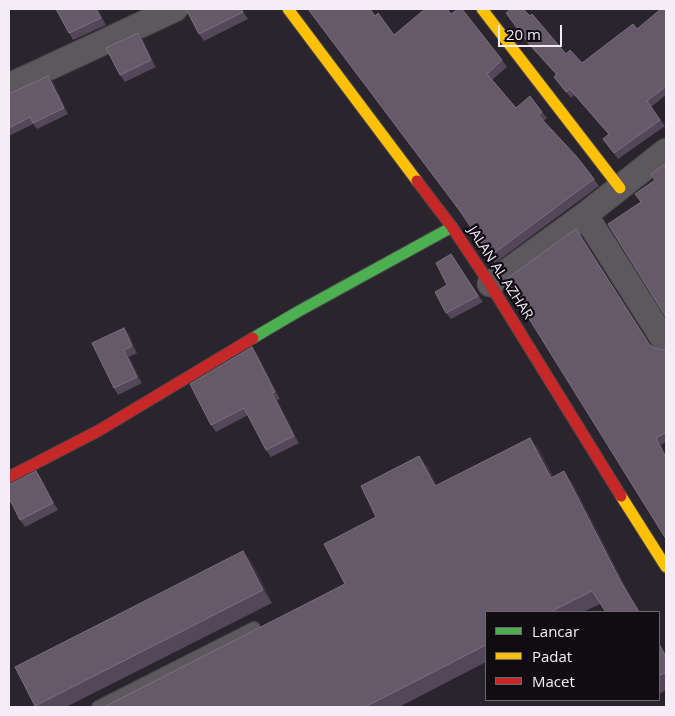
<!DOCTYPE html>
<html>
<head>
<meta charset="utf-8">
<style>
  body { margin:0 }
  #map { position:relative; width:675px; height:716px; overflow:hidden; background:#2a242c; font-family:"Open Sans",sans-serif }
  canvas { display:block }
  .frame { position:absolute; inset:0; border:10px solid #f4edf7; pointer-events:none }
  .legend { position:absolute; left:485px; top:611px; width:175px; height:90px; box-sizing:border-box; background:#110c12; border:1px solid #6c666e; margin:0; padding:6px 9px; list-style:none; font-size:15px; color:#f4edf7 }
  .legend li { display:flex; align-items:center; gap:10px; height:25px }
  .legend b { width:25px; border:1px solid #6c666e }
  .scale { position:absolute; left:498px; top:25px; width:64px; height:22px; box-sizing:border-box; border:2px solid #f4edf7; border-top:0; padding-left:6px; font-size:15px; line-height:18px; white-space:nowrap; color:#f4edf7; -webkit-text-stroke:4px #110c12; paint-order:stroke }
</style>
</head>
<body>
<div id="map">
<canvas width="675" height="716"></canvas>
<div class="frame"></div>
<ul class="legend">
<li><b style="height:6px;background:#4caf50"></b>Lancar</li>
<li><b style="height:6px;background:#ffc107"></b>Padat</li>
<li><b style="height:6px;background:#c62828"></b>Macet</li>
</ul>
<div class="scale">20 m</div>
</div>
<script>
const ctx = document.querySelector('canvas').getContext('2d');
ctx.lineJoin = 'round';
const toPath = rows => new Path2D(rows.map(r => 'M' + r).join(''));
function trace(path, color, width, dash) { ctx.strokeStyle = color; ctx.lineWidth = width; ctx.lineCap = dash ? 'butt' : 'round'; ctx.setLineDash(dash || []); ctx.stroke(path); }
function paint(path, color) { ctx.fillStyle = color; ctx.fill(path, 'evenodd'); }
function label(font, color, halo, rows, align = 'center') {
  ctx.font = font + ' "Open Sans",sans-serif'; ctx.lineWidth = 4.5; ctx.setLineDash([]); ctx.textBaseline = 'middle'; ctx.strokeStyle = halo; ctx.fillStyle = color; for (const [text, x, y, turn = 0] of rows) {
    ctx.save(); ctx.translate(x, y); ctx.rotate((+turn || 0) * Math.PI / 180); ctx.textAlign = isNaN(turn) ? turn : align; if (halo) ctx.strokeText(text, 0, 0); ctx.fillText(text, 0, 0); ctx.restore();
  }
}
const lane = toPath([
  [98,707,254,628]
]);
const street = toPath([
  [9,86,175,9],
  [585,215,666,343],
  [490,284,585,215,666,151]
]);
const fast = toPath([
  [253,338,299,311,452,227]
]);
const slow = toPath([
  [288,9,417,181],
  [482,9,620,188],
  [621,496,666,567]
]);
const jam = toPath([
  [417,181,452,227,490,284,621,496],
  [9,477,98,431,253,338]
]);
const wall = toPath([
  [56,9,98,9,106,25,73,40,69,33],
  [186,9,242,9,248,19,204,41,199,34],
  [666,9,666,95,651,107,665,126,618,159,603,139,609,135,574,95,571,98,554,77,556,75,533,49,510,19,582,63,637,29],
  [451,14,502,60,507,67,492,80,516,108,542,112,547,118,543,121,594,179,599,186,495,263,463,215,375,16,394,35],
  [138,33,143,40,156,67,125,82,120,75],
  [53,82,68,114,37,129,33,124,9,136,9,93],
  [576,229,650,345,654,348,661,350,666,349,666,442,661,445,666,456,666,539],
  [451,254,483,302,451,319,446,313,447,285],
  [124,328,129,335,137,353,129,357,142,383,118,395,114,388],
  [252,347,257,354,280,399,277,400,299,443,271,457,266,450,248,415,216,432,211,425],
  [530,438,539,450,553,477,573,484,629,594,640,612,606,612,600,604,583,612,486,612,486,662,399,707,104,707,345,584,376,517,419,456,428,468,437,486],
  [36,471,41,478,58,510,25,527,20,520,11,484],
  [252,563,272,603,66,707,36,707,15,667],
  [659,643,666,655,666,690,659,694]
]);
const shadedWall = toPath([
  [96,9,98,9,106,25,101,18],
  [241,9,242,9,248,19,243,12],
  [138,33,143,40,156,67,151,60],
  [48,76,53,82,68,114,64,108],
  [124,328,129,335,137,353,132,346],
  [252,347,257,354,280,399,275,392],
  [124,350,129,357,142,383,137,377],
  [272,393,277,400,299,443,294,436],
  [530,438,539,450,559,491,551,478],
  [656,438,661,445,666,456,666,458],
  [419,456,428,468,444,499,435,486],
  [36,471,41,478,58,510,53,503],
  [564,471,573,484,629,594,640,612,639,612,621,582],
  [243,551,252,563,272,603,263,590],
  [659,643,666,655,666,657,659,644]
]);
const building = toPath([
  [56,9,96,9,101,18,69,33,56,9],
  [186,9,241,9,243,12,199,34,186,9],
  [308,9,370,9,375,16,378,13,394,35,425,9,447,9,451,14,458,9,462,9,502,60,487,74,516,108,530,96,542,112,538,115,577,157,594,179,490,256,460,211,308,9],
  [511,9,523,9,530,16,532,14,566,54,570,50,582,63,633,24,637,29,661,9,666,9,666,86,647,101,660,120,614,153,603,139,609,134,570,89,566,92,554,77,557,74,528,43,506,13,511,9],
  [138,33,151,60,120,75,106,48,138,33],
  [48,76,64,108,33,123,30,117,9,128,9,93,11,93,48,76],
  [664,165,666,168,666,317,608,224,641,202,635,194,655,180,651,174,664,165],
  [576,229,649,344,654,348,661,350,666,349,666,432,656,438,666,458,666,539,505,280,576,229],
  [451,254,478,296,446,313,435,292,447,285,436,263,451,254],
  [124,328,132,346,124,350,137,377,114,388,92,343,124,328],
  [252,347,275,392,272,393,294,436,266,450,244,408,211,425,190,384,252,347],
  [530,438,551,478,564,471,621,582,639,612,606,612,592,591,550,612,486,612,486,645,365,707,104,707,345,584,324,544,376,517,361,486,419,456,435,486,530,438],
  [36,471,53,503,20,520,9,498,9,484,11,484,36,471],
  [243,551,263,590,35,706,15,667,243,551],
  [659,644,666,657,666,672,659,676,659,644]
]);
const streetNames = [
  ["JALAN AL AZHAR",500,273,57]
];
trace(lane, '#474349', 14);
trace(street, '#474349', 27);
trace(fast, '#474349', 13);
trace(slow, '#474349', 13);
trace(jam, '#474349', 13);
trace(lane, '#5c585e', 12);
trace(street, '#5c585e', 25);
trace(fast, '#4caf50', 11);
trace(slow, '#ffc107', 11);
trace(jam, '#c62828', 11);
paint(wall, '#544759');
paint(shadedWall, '#3c3240');
paint(building, '#65596a');
trace(building, '#7c7080', 1);
label('14px', '#f4edf7', '#110c12', streetNames);
</script>
</body>
</html>
